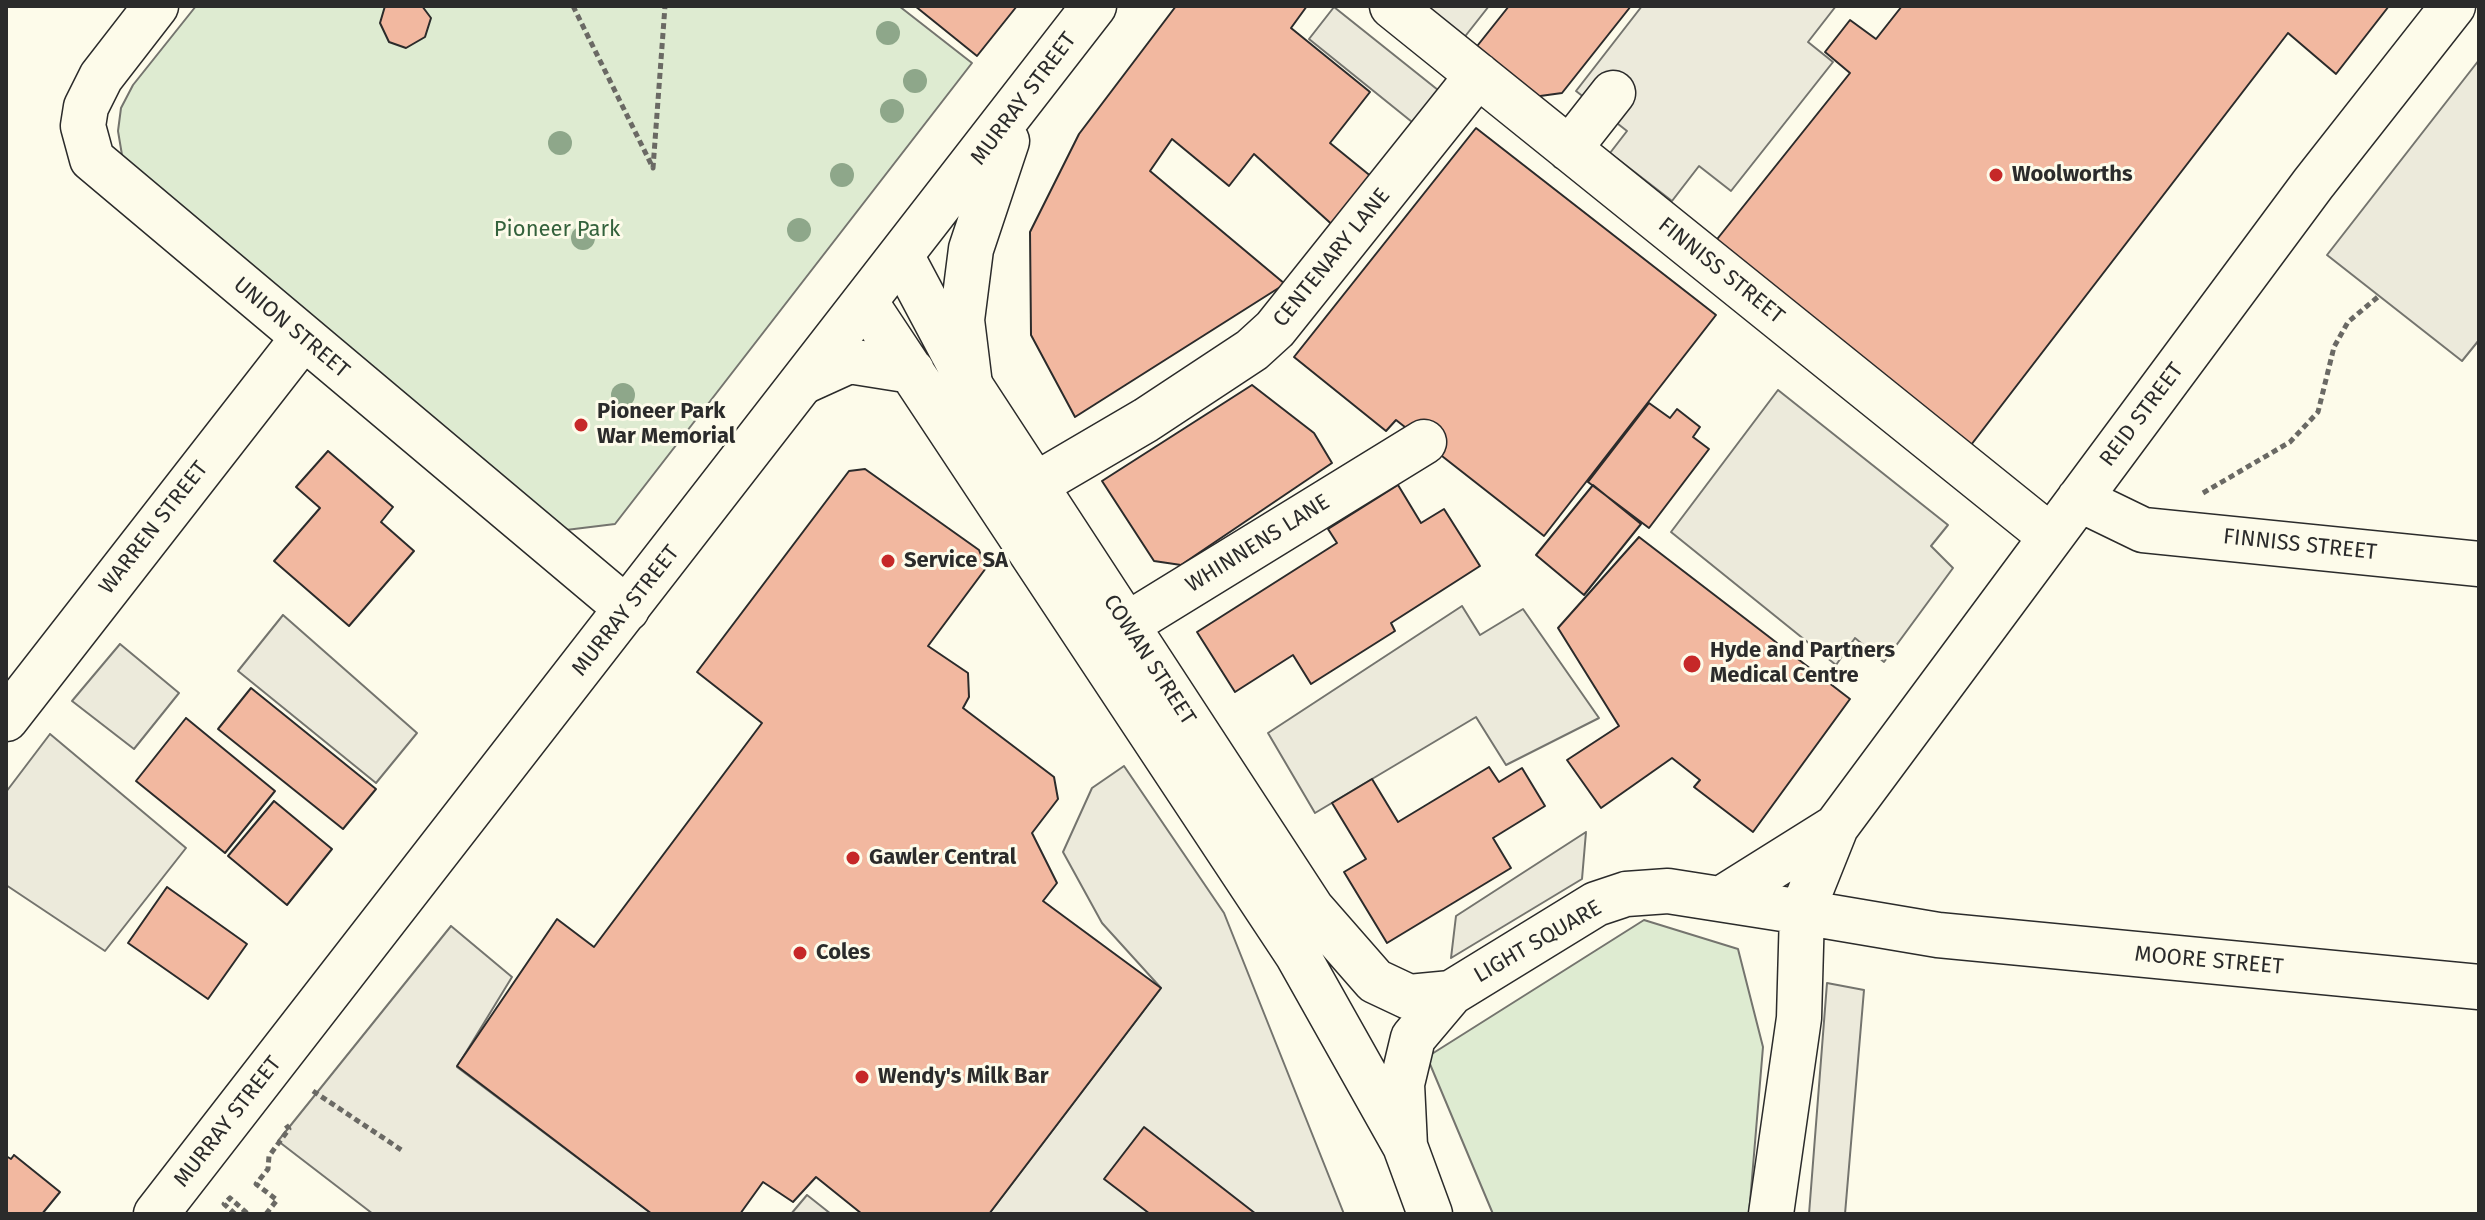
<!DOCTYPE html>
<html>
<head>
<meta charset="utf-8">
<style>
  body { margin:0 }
  #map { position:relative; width:2485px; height:1220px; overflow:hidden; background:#fdfbea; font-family:"Fira Sans",sans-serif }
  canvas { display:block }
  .frame { position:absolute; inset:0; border:8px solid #2b2b2b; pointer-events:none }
</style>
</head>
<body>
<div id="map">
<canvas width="2485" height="1220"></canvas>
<div class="frame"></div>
</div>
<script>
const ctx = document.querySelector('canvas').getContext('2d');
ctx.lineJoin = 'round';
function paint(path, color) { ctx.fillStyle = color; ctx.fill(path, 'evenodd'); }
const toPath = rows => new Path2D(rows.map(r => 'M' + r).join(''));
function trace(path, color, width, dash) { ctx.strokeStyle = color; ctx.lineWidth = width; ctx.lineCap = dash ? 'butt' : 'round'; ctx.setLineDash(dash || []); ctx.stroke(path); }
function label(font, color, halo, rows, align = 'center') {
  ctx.font = font + ' "Fira Sans",sans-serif'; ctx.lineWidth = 6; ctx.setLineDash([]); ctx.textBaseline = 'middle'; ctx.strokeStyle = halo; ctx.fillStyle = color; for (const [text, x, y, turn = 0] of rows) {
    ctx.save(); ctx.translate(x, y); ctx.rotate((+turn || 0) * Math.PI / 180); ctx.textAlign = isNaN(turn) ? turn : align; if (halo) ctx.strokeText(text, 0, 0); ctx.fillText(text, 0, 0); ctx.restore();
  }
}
const green = toPath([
  [196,6,899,6,972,63,615,524,566,530,145,179,122,155,118,131,121,108,133,85,196,6],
  [1644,920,1738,949,1763,1047,1749,1214,1493,1214,1427,1057,1644,920]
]);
const parking = toPath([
  [1421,6,1489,6,1463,39,1421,6],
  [1642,6,1836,6,1808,42,1833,62,1731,191,1699,166,1672,201,1610,153,1627,131,1576,91,1642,6],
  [1334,7,1443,94,1417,126,1309,39,1334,7],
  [2479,60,2479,340,2462,361,2327,255,2479,60],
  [1778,390,1948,525,1931,546,1953,568,1884,662,1855,638,1836,665,1671,532,1778,390],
  [1462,606,1480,635,1523,609,1599,718,1506,765,1476,717,1315,813,1268,733,1462,606],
  [283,615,417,733,376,783,238,671,283,615],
  [120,644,179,693,134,749,72,701,120,644],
  [50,734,186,848,105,951,6,885,6,792,50,734],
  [1124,766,1224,913,1344,1214,989,1214,1161,988,1102,923,1063,852,1092,788,1124,766],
  [1586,832,1582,879,1451,958,1456,916,1586,832],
  [451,926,512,977,457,1067,652,1214,373,1214,278,1141,451,926],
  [1827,983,1864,990,1845,1214,1809,1214,1827,983],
  [807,1195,831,1214,791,1214,807,1195]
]);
const building = toPath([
  [385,6,422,6,431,18,425,37,406,48,389,42,380,23,385,6],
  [915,6,1017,6,977,56,915,6],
  [1176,6,1307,6,1291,28,1370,92,1330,143,1378,182,1337,229,1254,154,1229,186,1172,139,1150,171,1285,284,1075,417,1031,335,1030,232,1079,134,1176,6],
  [1509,6,1631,6,1562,93,1533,97,1474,50,1509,6],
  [1902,6,2389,6,2336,74,2288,33,1971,445,1714,243,1850,73,1825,52,1850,20,1876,39,1902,6],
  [1476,128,1716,315,1544,536,1396,420,1386,431,1294,357,1476,128],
  [1252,385,1314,433,1332,463,1181,565,1154,561,1102,481,1252,385],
  [1649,403,1670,418,1677,409,1700,427,1693,437,1709,449,1649,528,1588,482,1649,403],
  [328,451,393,507,381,522,414,551,349,626,274,561,320,508,296,487,328,451],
  [865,469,979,550,986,568,928,646,968,673,969,697,963,708,1054,777,1058,799,1032,833,1057,883,1043,901,1161,988,989,1214,862,1214,816,1177,793,1202,763,1182,740,1214,652,1214,457,1066,557,919,594,947,762,723,697,672,849,471,865,469],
  [1398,485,1421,523,1444,509,1480,566,1391,623,1395,631,1311,684,1293,655,1235,692,1197,632,1337,543,1328,529,1398,485],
  [1593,485,1641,524,1584,595,1536,555,1593,485],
  [1639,537,1850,699,1753,832,1694,787,1700,780,1672,758,1601,808,1567,760,1619,726,1558,628,1639,537],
  [251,688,376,789,343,829,218,729,251,688],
  [186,718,275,791,225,853,136,781,186,718],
  [1489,767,1499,782,1522,768,1545,806,1493,838,1511,868,1387,943,1344,872,1366,859,1332,803,1372,779,1398,822,1489,767],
  [274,801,332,849,287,905,228,856,274,801],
  [167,887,247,944,208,999,128,943,167,887],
  [1144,1127,1256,1214,1150,1214,1104,1179,1144,1127],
  [14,1155,60,1192,42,1214,6,1214,6,1156,11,1159,14,1155]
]);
const path = toPath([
  [573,6,653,168,665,6],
  [2203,493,2290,442,2318,412,2334,347,2348,322,2379,296],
  [313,1091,403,1151],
  [235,1214,224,1204,230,1198,248,1214],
  [266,1214,277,1200,256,1184,268,1169,269,1156,289,1129,286,1125]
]);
const minor = toPath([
  [156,6,101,77,86,107,83,126,92,159,627,609],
  [1392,6,2050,536],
  [2453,6,2313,184,1836,827,1802,912,1938,935,2479,987],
  [1569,149,1613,93],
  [902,257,970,385,1312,909,1375,981,1409,997,1451,993],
  [866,303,1297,954,1405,1146],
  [805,381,849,361,912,371],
  [1035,485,1146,420,1252,350,1275,329,1478,75],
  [2079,499,2143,530,2479,564],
  [1102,640,1424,442],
  [6,719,303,338],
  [1721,899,1836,827],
  [1430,1214,1405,1146,1402,1084,1413,1038,1451,993,1596,904,1626,894,1668,891,1802,912,1799,1018,1771,1214]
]);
const major = toPath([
  [970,385,962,320,971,249,1007,141],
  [156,1214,1094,6]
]);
const trees = [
  [888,33],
  [915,81],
  [892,111],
  [560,143],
  [842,175],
  [799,230],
  [583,238],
  [623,395]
];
const markers = [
  [1996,175,8,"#c62828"],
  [581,425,8,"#c62828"],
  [888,561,8,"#c62828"],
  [1692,664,10,"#c62828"],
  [853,858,8,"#c62828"],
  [800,953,8,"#c62828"],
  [862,1077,8,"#c62828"]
];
const streetNames = [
  ["MURRAY STREET",1024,99,-53],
  ["CENTENARY LANE",1332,258,-51],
  ["FINNISS STREET",1721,271,39],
  ["UNION STREET",291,328,40],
  ["REID STREET",2142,415,-53],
  ["WARREN STREET",154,528,-52],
  ["WHINNENS LANE",1258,544,-32],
  ["FINNISS STREET",2300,545,6],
  ["MURRAY STREET",626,611,-52],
  ["COWAN STREET",1149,660,57],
  ["LIGHT SQUARE",1538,942,-30],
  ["MOORE STREET",2209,961,5],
  ["MURRAY STREET",228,1122,-52]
];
const poiNames = [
  ["Woolworths",2012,175],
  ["Pioneer Park",597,412],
  ["War Memorial",597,437],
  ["Service SA",904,561],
  ["Hyde and Partners",1710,651],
  ["Medical Centre",1710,676],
  ["Gawler Central",869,858],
  ["Coles",816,953],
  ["Wendy's Milk Bar",878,1077]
];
const parkNames = [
  ["Pioneer Park",557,230]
];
paint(green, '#deebd1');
trace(green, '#74746e', 2);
paint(parking, '#eceadb');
trace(parking, '#74746e', 2);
paint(building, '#f2b8a0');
trace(building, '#2b2b2b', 2);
trace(minor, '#2b2b2b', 47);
trace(major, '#2b2b2b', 47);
trace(path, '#6a6964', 5, [6, 4]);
trace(minor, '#fdfbea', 44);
trace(major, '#fdfbea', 44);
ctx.fillStyle = '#8ea78a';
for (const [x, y] of trees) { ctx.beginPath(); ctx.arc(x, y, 12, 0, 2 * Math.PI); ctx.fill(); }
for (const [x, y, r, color] of markers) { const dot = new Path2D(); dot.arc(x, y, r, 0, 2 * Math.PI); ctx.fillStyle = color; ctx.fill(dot); trace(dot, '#fdfbea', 3); }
label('22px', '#2b2b2b', '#fdfbea', streetNames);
label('bold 22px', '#2b2b2b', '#fdfbea', poiNames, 'left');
label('22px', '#34623c', '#fdfbea', parkNames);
</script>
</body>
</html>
